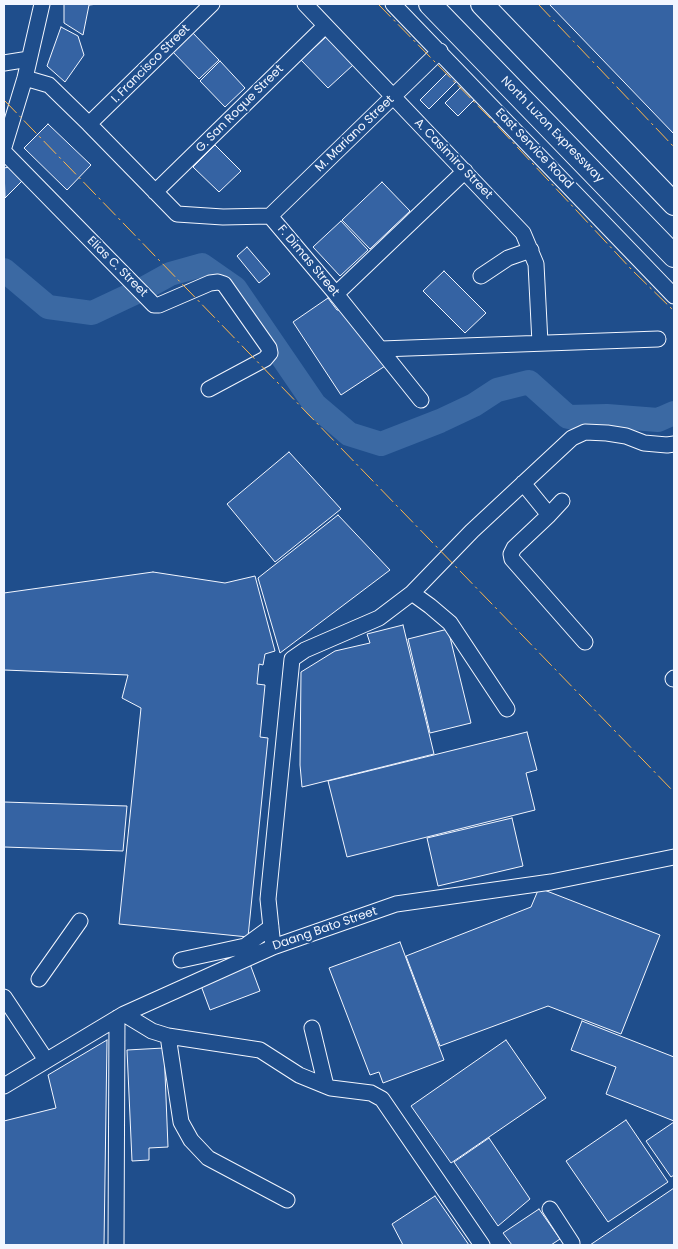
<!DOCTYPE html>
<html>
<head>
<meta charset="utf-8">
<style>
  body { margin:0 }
  #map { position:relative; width:678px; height:1249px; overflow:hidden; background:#1f4e8c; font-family:Poppins,sans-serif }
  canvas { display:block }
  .frame { position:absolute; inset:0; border:5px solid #f2f6ff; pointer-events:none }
</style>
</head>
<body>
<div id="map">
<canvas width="678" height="1249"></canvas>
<div class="frame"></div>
</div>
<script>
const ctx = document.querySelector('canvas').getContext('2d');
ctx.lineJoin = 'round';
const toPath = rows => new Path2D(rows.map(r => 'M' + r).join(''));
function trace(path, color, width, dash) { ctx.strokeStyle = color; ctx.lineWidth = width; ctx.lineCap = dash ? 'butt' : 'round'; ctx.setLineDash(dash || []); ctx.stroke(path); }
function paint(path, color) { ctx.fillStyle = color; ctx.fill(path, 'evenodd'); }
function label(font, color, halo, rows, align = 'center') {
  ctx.font = font + ' Poppins,sans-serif'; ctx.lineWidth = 4; ctx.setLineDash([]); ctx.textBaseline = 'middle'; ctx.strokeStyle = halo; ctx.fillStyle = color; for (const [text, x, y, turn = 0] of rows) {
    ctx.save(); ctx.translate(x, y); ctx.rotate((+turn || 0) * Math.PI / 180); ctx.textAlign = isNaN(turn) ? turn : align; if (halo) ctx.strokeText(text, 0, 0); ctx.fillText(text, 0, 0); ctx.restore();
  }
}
const river = toPath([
  [4,270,48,307,92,313,143,289,170,274,202,265,235,288,315,405,349,434,381,444,440,421,474,405,497,390,529,382,568,417,607,416,658,420,674,413]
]);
const building = toPath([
  [64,4,98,4,89,5,83,35,64,23,64,4],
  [549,4,674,4,674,134,549,4],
  [61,27,78,36,84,55,65,82,47,66,61,27],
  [191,31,219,60,199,79,171,50,191,31],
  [327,36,353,65,328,88,301,60,327,36],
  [220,61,245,88,225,107,200,81,220,61],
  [449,71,458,80,429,109,420,100,449,71],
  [462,86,475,99,458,116,445,103,462,86],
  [48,124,91,165,67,190,24,148,48,124],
  [215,145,241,171,219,192,193,167,215,145],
  [10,167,23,180,5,198,4,168,10,167],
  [382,182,410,211,370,249,342,220,382,182],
  [341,221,368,250,340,276,313,247,341,221],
  [247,247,270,274,259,283,237,256,247,247],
  [444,271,486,313,465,333,423,291,444,271],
  [328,298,337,310,341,310,385,366,341,395,293,322,328,298],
  [289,452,341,509,275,562,227,504,289,452],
  [338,515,390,570,280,653,258,578,338,515],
  [153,572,225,583,255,576,275,651,265,654,263,665,259,664,257,684,265,685,260,737,268,738,248,937,119,924,141,708,122,698,128,675,4,670,4,593,153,572],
  [403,625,434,754,302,787,300,765,301,672,335,651,370,643,367,634,403,625],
  [448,629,471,723,430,733,408,639,448,629],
  [527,732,537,770,526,773,535,810,347,857,328,781,527,732],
  [4,802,127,806,123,851,4,847,4,802],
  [512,818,523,866,438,886,427,838,512,818],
  [539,888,660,935,621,1034,548,1006,440,1046,406,956,531,907,539,888],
  [400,942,444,1060,383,1083,379,1072,370,1075,329,968,400,942],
  [250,964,260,991,210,1010,200,983,250,964],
  [582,1021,674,1057,674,1121,606,1094,616,1067,571,1050,582,1021],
  [107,1040,104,1245,4,1245,4,1121,56,1108,48,1075,107,1040],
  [506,1040,546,1098,451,1163,411,1106,506,1040],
  [164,1048,168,1147,149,1148,149,1160,132,1161,127,1050,164,1048],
  [626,1120,668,1182,608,1222,566,1161,626,1120],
  [674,1122,674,1175,671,1177,646,1141,674,1122],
  [489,1138,530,1199,498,1226,454,1162,489,1138],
  [674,1188,674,1245,590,1245,674,1188],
  [435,1196,469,1245,403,1245,392,1224,435,1196],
  [539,1209,560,1239,551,1245,512,1245,503,1233,539,1209]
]);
const minor = toPath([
  [305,4,523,233,536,264,540,343],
  [393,4,674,296],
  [4,63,29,59],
  [25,78,49,85,89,124,177,214,223,217,270,216],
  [89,124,212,4],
  [4,147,25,78,42,4],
  [4,152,154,305,159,305,210,283,218,282,224,284,269,348,270,353,265,359,209,389],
  [155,192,325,26],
  [270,216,336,294,421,400],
  [270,216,440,51],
  [481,276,508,258,531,250],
  [336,294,465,171],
  [381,349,658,339],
  [523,483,549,515,562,501],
  [549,515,514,548,511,554,512,559,585,642],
  [412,593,430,606,450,623,507,709],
  [673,679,674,678],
  [273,947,268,899,292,659,305,650,379,618,412,593,472,531,572,438,585,432,607,433,626,436,644,443,667,445,674,444],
  [181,960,245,946,271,927],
  [39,979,80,921],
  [4,997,46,1060],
  [124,1014,152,1031,168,1036,260,1050,299,1075,331,1088,371,1093,382,1099,482,1245],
  [312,1028,326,1086],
  [168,1036,181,1122,191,1140,208,1158,287,1200],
  [4,1086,124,1014,273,947,396,904,551,882,674,857],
  [550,1209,572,1243,572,1245],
  [116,1245,117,1018]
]);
const highway = toPath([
  [430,4,674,256],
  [482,4,674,204]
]);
const power = toPath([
  [378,4,491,119,632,270,674,311],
  [538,4,674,147],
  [4,100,674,792]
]);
const streetNames = [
  ["I. Francisco Street",151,64,-45],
  ["G. San Roque Street",240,109,-45],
  ["North Luzon Expressway",552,130,46],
  ["M. Mariano Street",355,134,-44],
  ["East Service Road",534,149,46],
  ["A. Casimiro Street",453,159,46],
  ["F. Dimas Street",308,261,50],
  ["Elias C. Street",117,267,45],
  ["Daang Bato Street",325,929,-19]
];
trace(river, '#3b69a3', 24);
paint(building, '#3563a3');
trace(building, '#f2f6ff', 1);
trace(minor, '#f2f6ff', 17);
trace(highway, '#f2f6ff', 24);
trace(minor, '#1f4e8c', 15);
trace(highway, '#1f4e8c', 22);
trace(power, '#ffb74d', 1, [18, 4, 2.5, 4]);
label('12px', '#f2f6ff', '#1f4e8c', streetNames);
</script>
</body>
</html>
